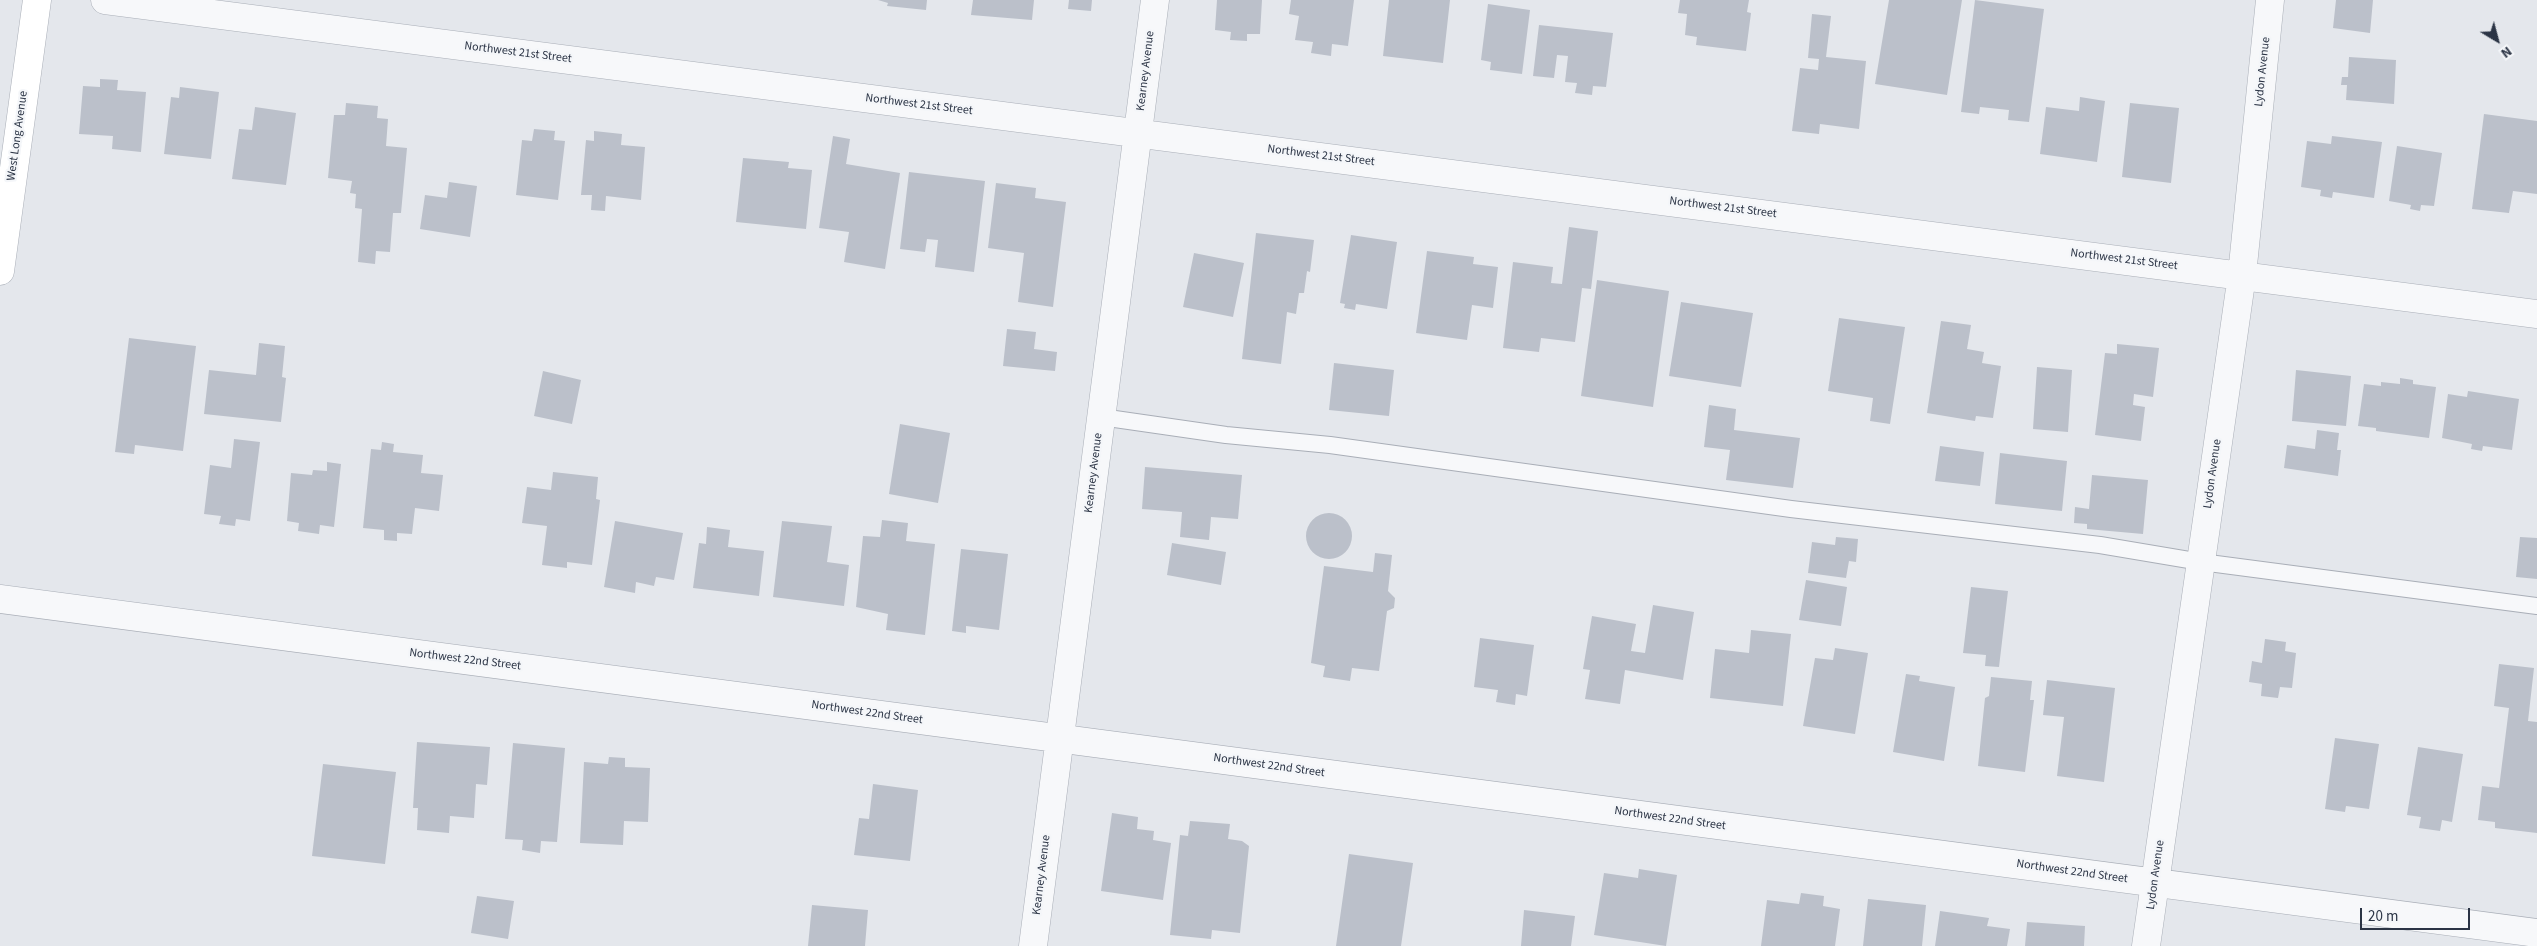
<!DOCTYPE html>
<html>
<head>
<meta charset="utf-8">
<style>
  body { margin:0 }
  #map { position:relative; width:2537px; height:946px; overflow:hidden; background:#e4e7ec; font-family:"Source Sans 3",sans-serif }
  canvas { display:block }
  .north { position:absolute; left:2472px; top:15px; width:50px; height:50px; -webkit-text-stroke:4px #f4f6f9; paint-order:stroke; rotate:143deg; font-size:14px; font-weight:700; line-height:20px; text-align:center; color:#2b3445 }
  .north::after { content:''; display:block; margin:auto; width:18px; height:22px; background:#2b3445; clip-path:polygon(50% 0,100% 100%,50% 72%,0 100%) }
  .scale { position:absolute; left:2360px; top:908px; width:110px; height:22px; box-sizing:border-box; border:2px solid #2b3445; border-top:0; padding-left:6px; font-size:15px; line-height:18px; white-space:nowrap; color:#2b3445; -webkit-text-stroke:4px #f4f6f9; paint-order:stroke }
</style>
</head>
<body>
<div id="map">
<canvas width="2537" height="946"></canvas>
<div class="north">N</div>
<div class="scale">20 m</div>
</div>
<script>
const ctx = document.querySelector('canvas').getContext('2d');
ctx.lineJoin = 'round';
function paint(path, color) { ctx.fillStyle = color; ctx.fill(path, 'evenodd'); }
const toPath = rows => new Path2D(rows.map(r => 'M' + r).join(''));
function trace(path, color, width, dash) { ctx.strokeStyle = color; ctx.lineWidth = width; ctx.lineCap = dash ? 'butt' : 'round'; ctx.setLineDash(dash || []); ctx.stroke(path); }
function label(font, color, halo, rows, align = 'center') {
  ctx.font = font + ' "Source Sans 3",sans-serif'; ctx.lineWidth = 4.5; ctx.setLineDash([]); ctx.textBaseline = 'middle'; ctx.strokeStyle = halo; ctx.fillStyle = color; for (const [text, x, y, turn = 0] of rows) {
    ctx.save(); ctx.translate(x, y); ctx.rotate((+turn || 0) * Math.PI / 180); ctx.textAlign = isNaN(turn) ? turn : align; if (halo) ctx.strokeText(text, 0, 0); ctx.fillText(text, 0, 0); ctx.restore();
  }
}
const building = toPath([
  [878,0,927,0,926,10,887,6,888,3],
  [973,0,1034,0,1032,20,971,15],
  [1069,0,1092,0,1091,11,1068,9],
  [1217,0,1262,0,1260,34,1247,34,1247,41,1230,40,1231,32,1215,30],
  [1291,0,1354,0,1348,46,1332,44,1331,56,1311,53,1313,42,1295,40,1299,16,1289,14],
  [1389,0,1450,0,1443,63,1383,56],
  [1680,0,1749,0,1747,12,1751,13,1746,51,1696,45,1697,37,1685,35,1687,14,1678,13],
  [1889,0,1962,0,1947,95,1875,84],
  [1975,0,2044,9,2029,122,2008,120,2009,110,1980,107,1979,114,1961,112],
  [2336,0,2373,0,2370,33,2333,28],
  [1488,4,1530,10,1522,74,1490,70,1491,62,1481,60],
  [1812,14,1831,16,1826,57,1866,61,1859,129,1820,124,1819,134,1792,131,1800,68,1818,70,1819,59,1808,58],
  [1539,25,1613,33,1606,87,1593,86,1592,95,1575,93,1577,83,1565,82,1568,56,1557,55,1554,78,1533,76],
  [2349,57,2396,60,2394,104,2346,100,2347,85,2341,85,2342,77,2348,77],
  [100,79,118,80,117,90,146,92,141,152,112,149,113,136,79,134,83,86,100,87],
  [180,87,219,92,211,159,164,154,171,97,179,98],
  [2080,97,2105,101,2097,162,2040,154,2046,107,2079,111],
  [346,103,378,106,377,118,388,119,386,146,407,148,401,213,393,213,390,252,376,251,375,264,358,262,362,209,355,208,356,194,350,193,352,181,328,178,334,115,345,115],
  [2130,103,2179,108,2171,183,2122,177],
  [255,107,296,113,286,185,232,179,239,129,252,130],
  [2484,114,2537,121,2537,194,2513,191,2509,213,2472,209],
  [534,129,555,131,554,140,565,141,558,200,516,195,522,140,532,141],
  [594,131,622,134,621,145,645,147,641,200,606,196,605,211,591,210,592,195,581,195,586,140,594,141],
  [833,136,850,139,846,164,900,173,885,269,844,262,849,232,819,228],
  [2332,136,2382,142,2374,198,2333,192,2332,198,2320,196,2321,190,2301,187,2307,141,2331,144],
  [2397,146,2442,153,2434,206,2421,205,2420,211,2410,209,2411,205,2389,201],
  [743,158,789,162,788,168,812,170,806,229,736,222],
  [909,172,985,181,974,272,935,267,938,240,927,239,925,252,900,249],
  [449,182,477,186,470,237,420,229,425,195,447,198],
  [996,183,1036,188,1035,198,1066,202,1053,307,1018,302,1024,253,988,248],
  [1569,227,1598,231,1591,289,1582,288,1575,342,1541,338,1539,352,1503,348,1513,262,1553,267,1551,283,1562,284],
  [1256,233,1314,240,1310,272,1307,271,1304,293,1299,293,1296,314,1287,312,1281,364,1242,359],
  [1351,235,1397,242,1387,309,1356,304,1355,310,1344,308,1345,304,1340,303],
  [1427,251,1474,257,1473,264,1498,267,1493,308,1472,305,1467,340,1416,333],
  [1194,253,1244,263,1233,317,1183,307],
  [1597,280,1669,291,1653,407,1581,396],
  [1681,302,1753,313,1741,387,1669,376],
  [1839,318,1905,327,1890,424,1870,421,1873,398,1828,391],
  [1941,321,1971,325,1967,349,1984,352,1982,363,2001,366,1993,418,1976,416,1975,421,1927,413],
  [1007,329,1036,332,1034,349,1057,352,1055,371,1003,366],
  [129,338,196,346,183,451,135,445,134,454,115,452],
  [259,343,285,346,282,377,286,378,281,422,204,414,209,370,256,375],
  [2117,344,2159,348,2153,397,2134,394,2133,405,2145,407,2141,441,2095,435,2105,353,2117,354],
  [1334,363,1394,370,1389,416,1329,410],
  [2037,367,2072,370,2068,432,2033,429],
  [2296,370,2351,376,2346,426,2292,421],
  [543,371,581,380,572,424,534,416],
  [2400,378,2413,380,2413,384,2436,387,2429,438,2376,431,2376,428,2358,426,2364,384,2381,386,2381,382,2400,384],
  [2468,391,2519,399,2512,450,2483,446,2482,451,2471,449,2472,444,2442,438,2448,394,2467,397],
  [1709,405,1736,409,1734,430,1800,438,1793,488,1726,480,1730,450,1704,447],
  [900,424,950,433,938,503,889,494],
  [2317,430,2339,433,2337,450,2341,450,2338,476,2284,468,2287,445,2315,449],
  [234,439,260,442,250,521,236,519,235,526,219,524,221,516,204,514,210,465,231,468],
  [382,442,394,444,393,452,423,455,421,473,443,475,439,511,415,508,412,534,397,533,397,541,384,540,384,530,363,528,371,449,381,450],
  [1940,446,1984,452,1980,486,1935,481],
  [2000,453,2067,461,2062,511,1995,504],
  [327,462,341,464,334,527,320,525,319,534,298,531,299,523,287,521,291,473,312,475,313,470,327,471],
  [1145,467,1242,475,1238,519,1211,517,1209,540,1180,537,1182,512,1142,509],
  [553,472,598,477,596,499,600,500,592,565,567,562,567,568,542,565,547,526,522,523,527,487,551,490],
  [2092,475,2148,480,2143,534,2087,529,2087,524,2074,523,2075,507,2089,509],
  '1306 536a23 23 0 1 1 46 0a23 23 0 1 1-46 0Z',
  [882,520,908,523,906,541,935,544,925,635,886,630,888,614,856,607,863,536,880,537],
  [615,521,683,533,674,580,656,577,654,586,636,582,635,593,604,587],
  [782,521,832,526,827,562,849,565,844,606,773,597],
  [707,527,730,530,728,547,764,551,759,596,693,588,699,543,706,544],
  [1836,537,1858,539,1856,562,1849,561,1846,578,1808,573,1812,542,1835,545],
  [2520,537,2537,538,2537,579,2516,577],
  [1172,543,1226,552,1221,585,1167,575],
  [961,549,1008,554,999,630,966,626,966,633,952,631],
  [1375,553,1392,555,1388,591,1395,598,1394,608,1387,611,1379,671,1352,668,1350,681,1323,677,1325,666,1311,663,1324,566,1373,572],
  [1806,580,1847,587,1841,626,1799,620],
  [1971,587,2008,591,1999,667,1985,666,1986,655,1963,653],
  [1653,605,1694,612,1683,680,1625,670,1620,704,1585,699,1590,670,1583,669,1592,616,1636,624,1631,651,1645,653],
  [1751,630,1791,634,1783,706,1710,698,1715,649,1749,653],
  [1480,638,1534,645,1527,696,1516,694,1515,705,1496,702,1498,690,1474,687],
  [2265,639,2286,642,2285,651,2296,653,2292,688,2280,687,2278,698,2261,696,2262,684,2249,682,2252,661,2262,663],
  [1835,648,1868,653,1855,734,1803,726,1815,658,1833,660],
  [2499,664,2534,668,2528,721,2537,722,2537,833,2495,828,2495,822,2478,820,2482,786,2499,788,2509,708,2494,706],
  [1906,674,1920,676,1919,681,1955,687,1944,761,1893,752],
  [1991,677,2032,681,2030,700,2034,700,2025,772,1978,766,1985,698,1989,696],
  [2047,680,2115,688,2104,782,2057,776,2064,717,2043,715],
  [2335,738,2379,744,2369,809,2346,806,2345,812,2325,809],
  [417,742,490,747,487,785,476,784,474,818,450,816,449,833,417,830,418,808,413,808],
  [513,743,565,748,557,842,541,841,540,853,522,850,523,840,505,839],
  [2418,747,2463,754,2452,822,2442,820,2440,831,2419,828,2421,817,2407,815],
  [609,757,625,758,625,767,650,768,648,822,624,821,623,845,580,843,584,762,608,764],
  [323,764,396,772,385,864,312,856],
  [873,784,918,790,910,861,854,855,859,818,869,819],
  [1112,813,1138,817,1137,829,1154,831,1153,840,1171,843,1163,900,1101,891],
  [1190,821,1230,824,1228,839,1242,841,1249,846,1240,933,1212,930,1211,939,1170,935,1180,835,1188,836],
  [1349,854,1413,863,1401,946,1336,946],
  [1639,869,1677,875,1666,946,1594,935,1604,873,1638,878],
  [1801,893,1824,896,1823,906,1840,909,1835,946,1761,946,1767,900,1799,904],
  [477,896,514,901,508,939,471,933],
  [1868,899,1926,905,1922,946,1863,946],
  [812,905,868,910,865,946,808,946],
  [1524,910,1575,916,1571,946,1521,946],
  [1940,911,1989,918,1987,926,2010,929,2007,946,1935,946],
  [2027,922,2085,926,2084,946,2025,946]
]);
const lane = toPath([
  [1101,417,1226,435,1330,445,1791,509,2100,545,2201,562,2537,606]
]);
const street = toPath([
  [105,0,2537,314],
  [0,599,2537,933],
  [1033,946,1155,0],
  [2146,946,2242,275,2270,0]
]);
const secondary = toPath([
  [0,271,37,0]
]);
const streetNames = [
  ["Northwest 21st Street",518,53,7],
  ["Kearney Avenue",1146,71,-83],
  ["Lydon Avenue",2263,72,-84],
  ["Northwest 21st Street",919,105,7],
  ["West Long Avenue",18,136,-82],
  ["Northwest 21st Street",1321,156,7],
  ["Northwest 21st Street",1723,208,7],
  ["Northwest 21st Street",2124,260,7],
  ["Kearney Avenue",1094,473,-83],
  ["Lydon Avenue",2213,474,-82],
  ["Northwest 22nd Street",465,660,7],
  ["Northwest 22nd Street",867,713,8],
  ["Northwest 22nd Street",1269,766,8],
  ["Northwest 22nd Street",1670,819,8],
  ["Northwest 22nd Street",2072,872,8],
  ["Kearney Avenue",1042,875,-83],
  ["Lydon Avenue",2156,875,-82]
];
paint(building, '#bbc0ca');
trace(lane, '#a9aeb7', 18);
trace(street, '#a9aeb7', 29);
trace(secondary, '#a9aeb7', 29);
trace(lane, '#f7f8fa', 16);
trace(street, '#f7f8fa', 28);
trace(secondary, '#fff', 28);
label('12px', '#2b3445', '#f4f6f9', streetNames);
</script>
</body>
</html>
